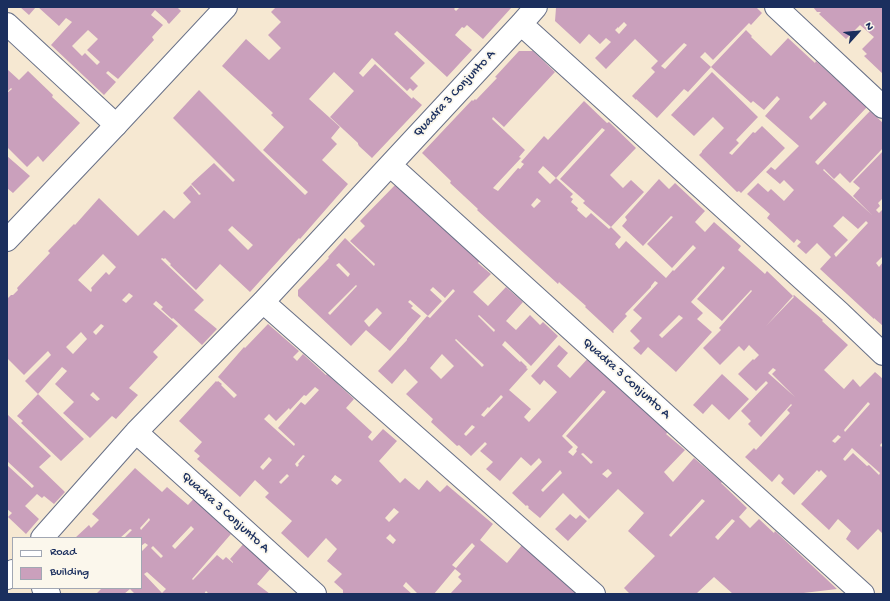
<!DOCTYPE html>
<html>
<head>
<meta charset="utf-8">
<style>
  body { margin:0 }
  #map { position:relative; width:890px; height:601px; overflow:hidden; background:#f6e8d2; font-family:"Gochi Hand",sans-serif }
  canvas { display:block }
  .frame { position:absolute; inset:0; border:8px solid #1b2f5e; pointer-events:none }
  .legend { position:absolute; left:12px; top:537px; width:130px; height:52px; box-sizing:border-box; background:#fbf7ec; border:1px solid #a1a7b3; margin:0; padding:5px 7px; list-style:none; font-size:12px; color:#1b2f5e }
  .legend li { display:flex; align-items:center; gap:8px; height:20px }
  .legend b { width:20px; border:1px solid #a1a7b3 }
  .north { position:absolute; left:838px; top:12px; width:40px; height:40px; -webkit-text-stroke:3px #fbf7ec; paint-order:stroke; rotate:63deg; font-size:11px; font-weight:700; line-height:16px; text-align:center; color:#1b2f5e }
  .north::after { content:''; display:block; margin:auto; width:14px; height:18px; background:#1b2f5e; clip-path:polygon(50% 0,100% 100%,50% 72%,0 100%) }
</style>
</head>
<body>
<div id="map">
<canvas width="890" height="601"></canvas>
<div class="frame"></div>
<ul class="legend">
<li><b style="height:5px;background:#fff"></b>Road</li>
<li><b style="height:11px;background:#caa0bc"></b>Building</li>
</ul>
<div class="north">N</div>
</div>
<script>
const ctx = document.querySelector('canvas').getContext('2d');
ctx.lineJoin = 'round';
function paint(path, color) { ctx.fillStyle = color; ctx.fill(path, 'evenodd'); }
const toPath = rows => new Path2D(rows.map(r => 'M' + r).join(''));
function trace(path, color, width, dash) { ctx.strokeStyle = color; ctx.lineWidth = width; ctx.lineCap = dash ? 'butt' : 'round'; ctx.setLineDash(dash || []); ctx.stroke(path); }
function label(font, color, halo, rows, align = 'center') {
  ctx.font = font + ' "Gochi Hand",sans-serif'; ctx.lineWidth = 3.5; ctx.setLineDash([]); ctx.textBaseline = 'middle'; ctx.strokeStyle = halo; ctx.fillStyle = color; for (const [text, x, y, turn = 0] of rows) {
    ctx.save(); ctx.translate(x, y); ctx.rotate((+turn || 0) * Math.PI / 180); ctx.textAlign = isNaN(turn) ? turn : align; if (halo) ctx.strokeText(text, 0, 0); ctx.fillText(text, 0, 0); ctx.restore();
  }
}
const building = toPath([
  [20,7,36,7,29,15],
  [38,7,177,7,181,11,169,24,167,22,167,21,155,10,151,15,163,25,152,37,154,40,118,79,108,71,106,73,116,82,104,95,51,45,72,22,66,18,59,26],
  [88,30,98,39,87,50,100,62,97,65,85,53,82,56,72,46],
  [276,7,456,7,454,9,456,11,460,7,512,7,483,39,467,25,464,28,462,27,455,35,472,50,447,77,397,31,394,34,425,63,410,78,418,86,413,91,410,88,407,91,372,58,359,73,363,77,375,64,412,99,413,97,422,105,372,158,359,146,358,144,358,143,330,117,354,91,334,72,309,99,340,127,331,138,337,144,322,160,348,184,300,239,299,238,250,292,220,264,196,290,170,265,171,264,165,258,164,259,162,258,161,259,204,300,194,310,217,329,202,345,173,318,172,319,161,309,163,307,156,301,153,304,178,326,153,352,158,357,129,388,138,395,116,419,112,416,90,438,63,413,74,402,55,384,67,371,62,367,38,394,25,381,51,355,48,351,24,375,7,358,7,299,11,295,13,295,18,290,17,288,50,253,48,251,71,227,74,224,75,225,99,198,138,236,164,210,174,219,191,202,183,193,191,185,199,195,201,194,191,184,214,163,233,182,235,180,173,118,199,90,261,152,305,195,308,192,263,150,284,127,271,115,273,113,222,66,246,39,269,60,281,48,268,35,281,22,271,12],
  [232,226,253,245,248,250,228,230],
  [103,254,116,267,109,275,106,272,91,288,92,290,91,292,78,280],
  [129,293,133,296,126,303,122,300],
  [101,324,104,326,96,335,93,332],
  [81,332,87,339,73,354,66,347],
  [93,392,100,399,97,401,90,395],
  [558,7,756,7,762,13,751,25,749,23,713,60,705,52,700,57,711,67,688,92,684,89,657,118,636,99,636,100,632,96,655,72,651,68,658,61,635,39,606,69,595,58,611,42,606,38,600,44,589,34,580,44,555,21,556,8],
  [624,22,627,25,619,34,615,30,618,27,618,28],
  [684,43,687,45,665,69,661,66],
  [813,7,883,7,883,74,864,56,867,54,862,49,874,37,860,25,846,39,819,14,821,12,817,12],
  [746,30,752,36,751,37,771,56,788,38,815,63,816,61,867,107,815,162,818,165,870,111,883,123,883,148,850,183,840,173,834,179,824,169,823,170,872,215,853,196,860,188,853,182,883,151,883,198,878,203,880,206,876,210,879,213,883,209,883,256,876,263,879,267,883,262,883,326,874,318,874,319,820,269,831,257,817,243,806,254,797,246,801,242,797,239,794,243,767,218,770,214,747,194,758,183,768,192,771,189,784,201,794,190,784,180,780,184,766,172,771,167,775,170,799,146,765,116,780,99,777,96,764,110,753,101,751,103,711,67],
  [824,101,827,104,811,120,809,117],
  [843,216,858,229,866,221,868,223,836,257,834,254,848,240,833,226],
  [519,51,533,51,555,72,504,127,493,117,492,119,525,150,519,157,521,158,493,188,498,191,518,168,520,169,524,164,521,162,544,136,548,140,584,101,607,123,609,122,636,148,610,175,623,188,631,180,644,192,611,227,583,203,585,201,560,179,605,130,602,128,556,178,543,166,538,172,550,184,556,178,573,194,570,197,573,199,571,202,578,208,577,210,586,218,591,213,609,229,611,227,621,237,615,244,619,249,626,241,666,278,673,270,674,271,696,248,693,245,672,268,647,244,673,217,671,216,643,246,622,226,627,220,625,217,659,179,669,189,675,183,705,211,695,222,705,232,714,222,741,246,738,250,765,274,767,271,793,296,766,326,794,297,793,296,794,295,823,320,822,321,848,345,824,370,844,389,853,379,860,387,875,372,883,379,883,442,880,445,881,447,883,445,883,534,878,529,858,550,846,539,851,531,838,519,829,530,801,504,827,476,821,470,819,472,817,470,794,495,781,483,784,479,779,474,772,482,745,457,754,448,756,450,790,413,787,410,792,405,791,404,761,437,748,424,751,421,741,411,768,383,766,381,756,391,738,374,753,359,754,360,759,355,749,345,744,351,739,346,720,365,703,348,721,330,719,328,752,291,751,290,722,321,697,299,725,268,723,266,691,302,703,313,697,319,712,332,676,372,648,347,641,355,633,348,640,341,630,331,642,318,633,310,658,283,655,281,651,286,651,287,625,314,627,316,613,331,614,332,613,333,585,307,586,306,561,284,559,282,558,284,503,234,477,210,478,209,450,183,451,181,422,153,472,100,473,101,475,99,476,100,497,78,495,77],
  [537,198,541,201,534,208,531,205],
  [679,315,683,318,662,338,659,335],
  [773,368,776,370,772,374,795,397,768,373],
  [868,402,870,404,845,432,844,430],
  [838,435,841,437,835,443,832,441],
  [852,448,853,449,880,473,879,475,869,465,867,466,853,453,845,461,843,459],
  [7,69,19,80,28,71,53,95,52,97,80,123,43,162,38,156,27,167,7,147,7,93,12,89,11,88,7,92],
  [712,72,758,117,736,140,739,143,729,153,732,155,753,132,755,133,762,126,785,148,741,193,739,191,737,192,699,155,702,152,702,151,724,128,713,117,694,136,671,115],
  [7,156,30,176,13,193,7,188],
  [397,183,481,259,478,263,491,274,473,292,488,306,506,287,523,302,506,321,516,330,530,315,540,325,543,322,558,336,531,366,505,341,502,345,520,362,521,361,527,367,526,368,528,369,509,390,531,409,524,417,529,422,557,392,544,380,540,385,531,376,559,345,568,353,557,366,570,378,590,356,668,432,666,434,685,450,664,472,673,482,694,458,722,482,721,483,747,508,739,517,750,528,759,519,774,533,775,531,837,589,795,594,733,594,714,577,696,594,630,594,624,588,655,556,628,531,644,513,618,489,589,519,563,493,540,518,528,508,529,507,527,505,526,506,512,493,542,462,539,458,531,466,521,457,500,481,486,469,493,462,480,451,487,444,485,442,471,456,459,445,457,446,431,422,433,419,406,394,418,382,405,369,392,384,378,371,407,340,407,339,427,316,430,318,455,291,453,289,445,298,433,287,430,290,442,301,428,316,410,300,408,302,413,306,411,308,421,316,390,351,366,330,351,346,298,296,298,290,329,258,328,257,345,238,374,266,375,264,350,241,365,226,360,221],
  [339,263,350,274,348,277,336,265],
  [356,285,357,286,330,315,328,313],
  [377,308,382,313,369,327,364,321],
  [479,315,495,330,494,332,478,316],
  [456,339,484,365,482,367,455,340],
  [442,354,454,366,441,379,430,368],
  [603,390,606,392,566,436,578,447,576,450,577,451,573,456,568,452,573,447,562,436],
  [501,395,503,397,484,417,481,415,488,407,489,408],
  [472,425,475,427,466,436,464,434],
  [583,453,593,462,591,464,581,454],
  [608,469,612,473,607,478,602,474],
  [560,470,562,473,543,492,541,490],
  [702,499,705,501,671,537,669,535],
  [732,519,735,521,718,540,715,537],
  [268,324,299,351,293,357,297,361,303,354,326,375,327,374,354,399,346,408,372,432,368,437,372,441,383,429,397,441,379,461,400,483,405,478,419,490,427,480,440,492,447,485,493,524,480,540,507,563,522,545,578,594,450,594,462,581,458,577,461,574,455,569,434,594,418,594,406,582,403,586,412,594,344,594,343,593,343,590,334,582,342,574,327,561,337,549,326,538,308,558,281,533,292,521,265,497,269,493,255,480,240,497,197,459,200,456,194,451,202,442,179,421,216,381,217,382,218,381,222,384,221,385,234,398,237,395,218,377,244,347,245,348],
  [315,387,319,390,305,405,301,402,278,428,295,444,294,446,264,419,269,414,276,421,289,408,290,410,304,395,306,396],
  [303,455,305,456,298,464,299,465,297,467,295,464],
  [269,457,272,460,263,470,260,467],
  [287,474,289,476,281,484,279,482],
  [335,475,342,480,337,485,331,480],
  [394,508,399,512,389,522,385,518],
  [390,534,396,540,393,544,386,538],
  [472,543,475,546,456,568,452,565],
  [722,374,749,399,729,420,712,404,703,414,693,405],
  [38,394,84,439,61,461,21,423,23,421,17,416],
  [7,414,51,456,39,467,65,492,54,504,44,496,42,498,37,494,25,506,39,519,26,534,8,517,12,513,7,509,7,465,32,488,34,486,7,461],
  [135,468,162,492,167,487,188,505,200,492,221,521,219,523,231,534,192,579,193,580,217,555,223,560,226,557,233,563,233,562,230,559,246,541,272,567,257,584,270,594,209,594,206,591,204,594,135,594,130,589,124,594,96,594,102,588,141,588,141,552,148,545,145,543,141,546,141,538,124,538,132,530,130,529,120,538,75,538,89,525,91,528,99,520,92,514],
  [149,518,150,520,141,530,140,528],
  [191,526,194,529,175,549,172,546],
  [153,546,163,556,161,558,151,548],
  [147,572,166,589,162,593,144,574],
  [570,514,576,519,580,515,587,521,568,541,555,529]
]);
const minor = toPath([
  [776,7,883,107],
  [7,24,116,125],
  [521,24,840,313,883,354],
  [390,165,863,594],
  [263,302,594,594],
  [136,432,315,594],
  [42,538,136,432,263,302,390,165,521,24,536,7],
  [7,578,13,571],
  [43,588,49,594]
]);
const tertiary = toPath([
  [7,240,116,125,226,7]
]);
const streetNames = [
  ["Quadra 3 Conjunto A",455,94,-47],
  ["Quadra 3 Conjunto A",626,379,42],
  ["Quadra 3 Conjunto A",225,513,42]
];
paint(building, '#caa0bc');
trace(minor, '#687087', 24);
trace(tertiary, '#687087', 24);
trace(minor, '#fff', 22);
trace(tertiary, '#fff', 22);
label('13px', '#1b2f5e', '#fbf7ec', streetNames);
</script>
</body>
</html>
